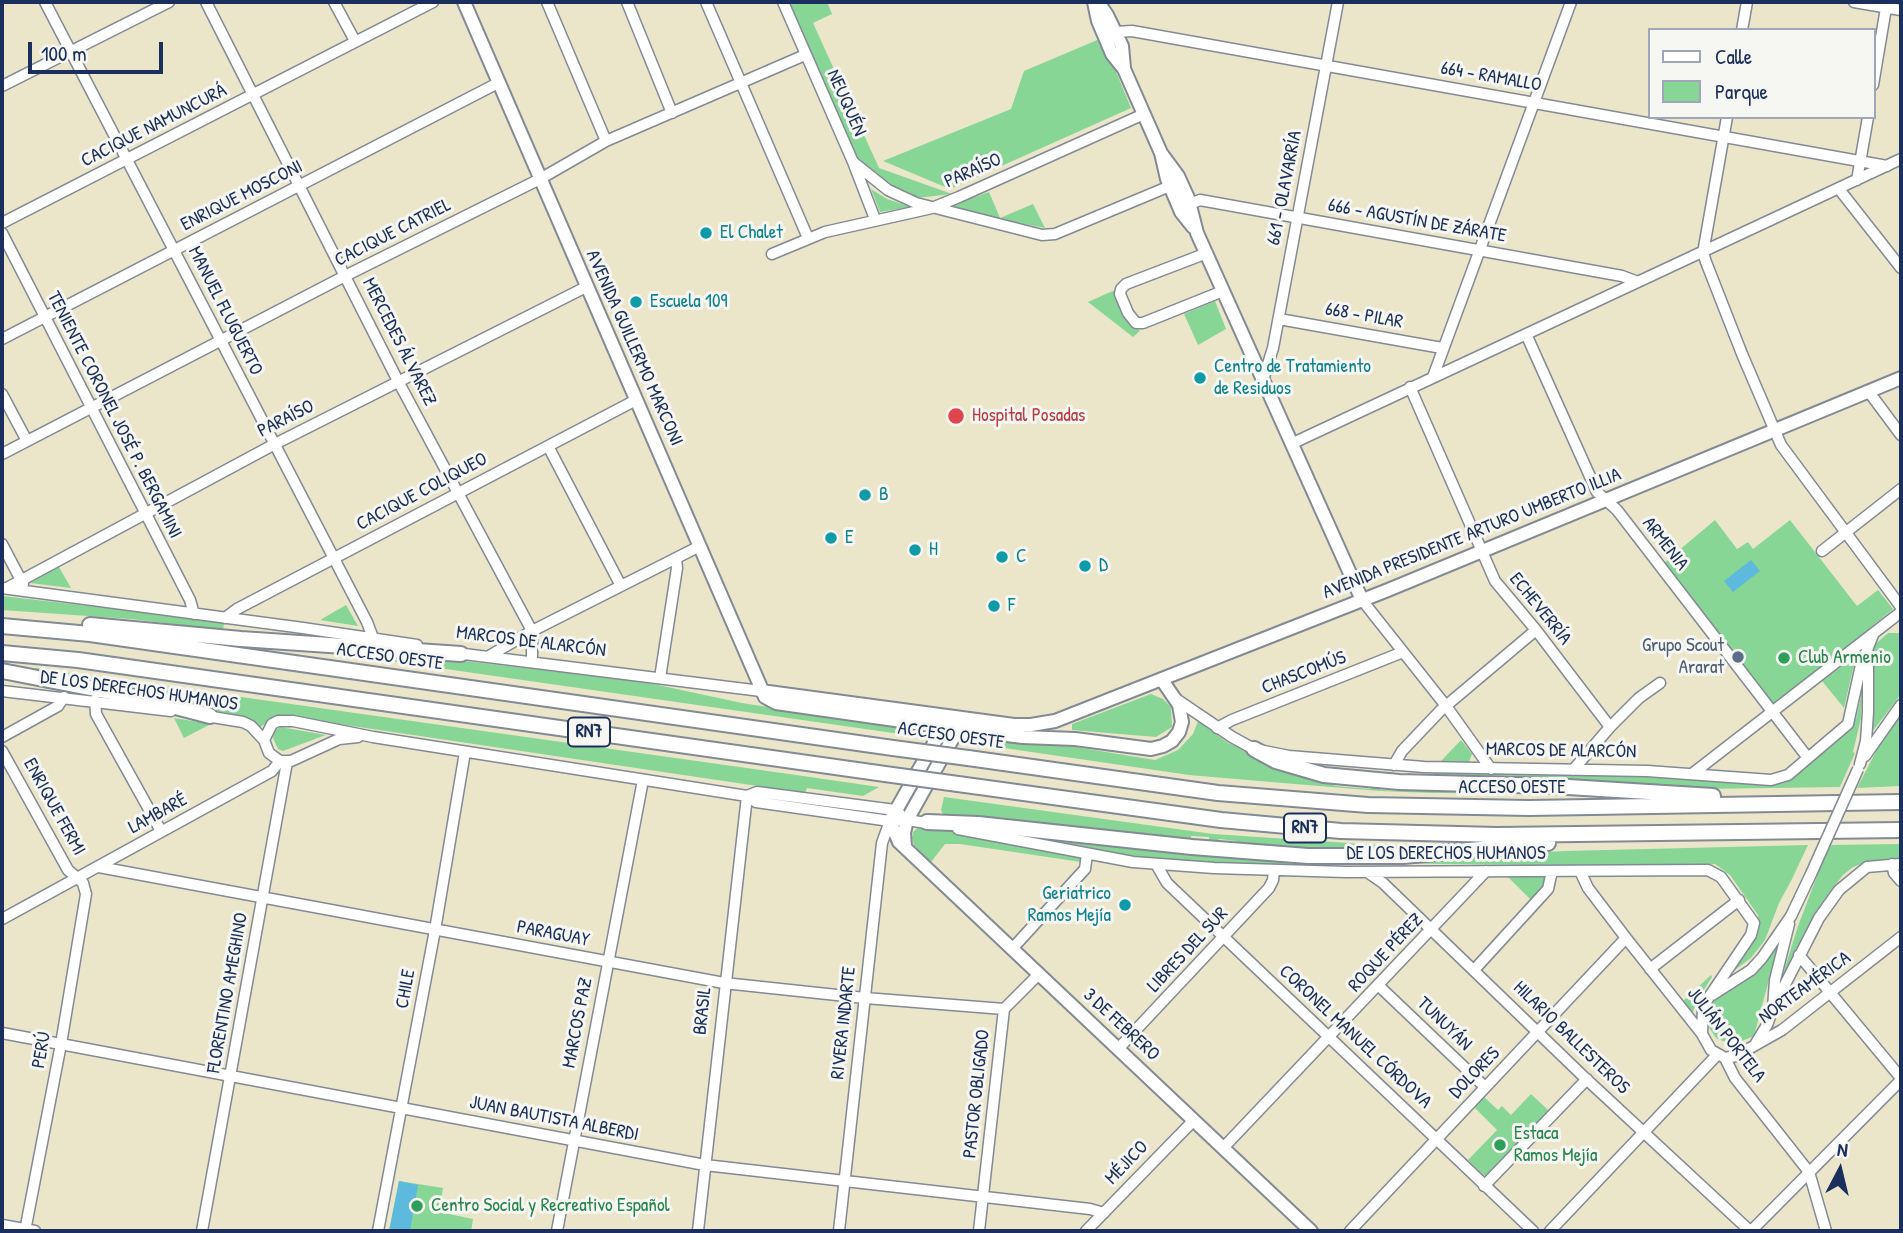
<!DOCTYPE html>
<html>
<head>
<meta charset="utf-8">
<style>
  body { margin:0 }
  #map { position:relative; width:1903px; height:1233px; overflow:hidden; background:#ebe6ca; font-family:"Patrick Hand",sans-serif }
  canvas { display:block }
  .frame { position:absolute; inset:0; border:4px solid #1b2f5e; pointer-events:none }
  .legend { position:absolute; left:1648px; top:28px; width:228px; height:91px; box-sizing:border-box; background:#f6f6f2; border:2px solid #9ea6b7; margin:0; padding:9px 12px; list-style:none; font-size:21px; color:#1b2f5e }
  .legend li { display:flex; align-items:center; gap:14px; height:35px }
  .legend b { width:35px; border:2px solid #9ea6b7 }
  .north { position:absolute; left:1805px; top:1135px; width:70px; height:70px; -webkit-text-stroke:5px #f6f6f2; paint-order:stroke; rotate:7deg; font-size:19px; font-weight:700; line-height:28px; text-align:center; color:#1b2f5e }
  .north::after { content:''; display:block; margin:auto; width:24px; height:32px; background:#1b2f5e; clip-path:polygon(50% 0,100% 100%,50% 72%,0 100%) }
  .scale { position:absolute; left:28px; top:42px; width:135px; height:32px; box-sizing:border-box; border:4px solid #1b2f5e; border-top:0; padding-left:9px; font-size:21px; line-height:24px; white-space:nowrap; color:#1b2f5e; -webkit-text-stroke:5px #f6f6f2; paint-order:stroke }
</style>
</head>
<body>
<div id="map">
<canvas width="1903" height="1233"></canvas>
<div class="frame"></div>
<ul class="legend">
<li><b style="height:9px;background:#fff"></b>Calle</li>
<li><b style="height:19px;background:#87d695"></b>Parque</li>
</ul>
<div class="north">N</div>
<div class="scale">100 m</div>
</div>
<script>
const ctx = document.querySelector('canvas').getContext('2d');
ctx.lineJoin = 'round';
function paint(path, color) { ctx.fillStyle = color; ctx.fill(path, 'evenodd'); }
const toPath = rows => new Path2D(rows.map(r => 'M' + r).join(''));
function trace(path, color, width, dash) { ctx.strokeStyle = color; ctx.lineWidth = width; ctx.lineCap = dash ? 'butt' : 'round'; ctx.setLineDash(dash || []); ctx.stroke(path); }
function label(font, color, halo, rows, align = 'center') {
  ctx.font = font + ' "Patrick Hand",sans-serif'; ctx.lineWidth = 6; ctx.setLineDash([]); ctx.textBaseline = 'middle'; ctx.strokeStyle = halo; ctx.fillStyle = color; for (const [text, x, y, turn = 0] of rows) {
    ctx.save(); ctx.translate(x, y); ctx.rotate((+turn || 0) * Math.PI / 180); ctx.textAlign = isNaN(turn) ? turn : align; if (halo) ctx.strokeText(text, 0, 0); ctx.fillText(text, 0, 0); ctx.restore();
  }
}
const green = toPath([
  [786,2,827,2,832,14,813,23,879,168,952,194,917,198,895,190,865,169,853,153],
  [1102,38,1131,108,950,189,883,161,1011,109,1024,71],
  [871,189,887,199,911,207,880,212],
  [989,192,1000,218,1033,204,1045,228,958,211,953,207,955,204],
  [1115,290,1114,295,1120,308,1128,322,1140,331,1133,337,1088,302],
  [1215,301,1226,329,1198,345,1184,314],
  [1715,520,1737,549,1748,542,1753,549,1790,520,1857,606,1878,590,1893,609,1773,707,1664,563],
  [59,567,71,588,30,583],
  [2,596,115,609,224,623,223,630,131,619,2,610],
  [346,605,358,626,320,620],
  [1888,633,1901,633,1901,694,1869,736,1872,647],
  [306,649,414,655,644,682,742,703,903,728,914,736],
  [1859,654,1853,669,1844,708,1822,681],
  [35,668,782,773,879,787,863,796,807,788,805,793,278,715,259,728,241,716,36,672],
  [1862,692,1861,718,1853,752,1855,753,1840,787,1700,789,1489,780,1421,772,1641,776,1752,784,1785,783,1850,727,1856,719],
  [1151,694,1163,699,1171,707,1172,727,1156,737,1072,730,1072,724],
  [1901,714,1901,786,1857,788,1884,736],
  [174,718,211,724,184,738],
  [1198,721,1228,743,1336,786,1370,789,1379,785,1380,790,1401,791,1402,787,1549,793,1432,793,1380,791,1271,782,1189,775,970,743,987,737,1063,745,1155,760,1178,750,1193,734],
  [280,727,326,735,283,751,278,749,273,738,275,731],
  [1461,740,1472,754,1469,762,1441,761],
  [944,797,1213,834,1393,846,1448,843,1448,850,1367,854,1235,844,1236,841,1219,839,1215,846,1209,845,1209,837,1191,836,1191,840,1184,839,954,818,944,816,941,810],
  [920,826,1082,857,1081,862,960,844,945,844,931,862,914,845,912,838,913,832],
  [975,826,1199,856,1362,863,1565,851,1808,845,1791,881,1779,903,1765,940,1751,958,1732,972,1759,929,1758,915,1730,875,1715,864,1627,866,1362,863,1283,866,1202,862,1130,857],
  [1901,844,1901,860,1867,862,1853,867,1843,875,1829,893,1780,983,1798,926,1829,845],
  [1507,876,1546,876,1547,880,1546,884,1530,899],
  [1781,935,1754,1036,1737,1043,1730,1044,1716,1038,1708,1026,1707,1010,1713,1001,1765,963],
  [1711,975,1712,977,1698,999,1692,1014,1682,1002],
  [1531,1094,1549,1111,1486,1177,1468,1160,1497,1130,1473,1106,1483,1096,1498,1110,1502,1106,1511,1115],
  [399,1181,443,1188,439,1212,473,1219,471,1231,389,1231]
]);
const water = toPath([
  [1751,560,1760,571,1733,592,1724,581],
  [399,1181,418,1185,410,1231,389,1231]
]);
const minor = toPath([
  [45,2,367,622,373,638],
  [206,2,398,381,532,631,532,662],
  [334,2,355,41],
  [547,2,606,141],
  [627,2,672,113],
  [706,2,808,238],
  [783,2,853,162,875,219],
  [1854,2,1901,10],
  [1742,30,1747,2],
  [1115,32,1132,31,1887,166],
  [1873,85,1887,2],
  [2,86,169,2],
  [1727,117,1703,253,1706,262,1742,354,1781,445,1901,607],
  [853,162,888,190,916,203,1042,235,1055,234,1170,186],
  [1857,180,1868,117],
  [1839,189,1901,268],
  [1190,204,1200,200,1622,276,1638,282],
  [2,223,433,2],
  [2,233,190,600,194,614],
  [1207,253,1126,284,1121,289,1120,294,1128,313,1136,323,1143,323,1223,291],
  [772,254,825,232,932,208,959,197,1144,114],
  [1279,319,1442,348],
  [1526,334,1597,492,1617,510,1808,758],
  [2,339,498,83],
  [1433,377,1571,2],
  [1263,380,1273,348,1338,2],
  [1410,387,1495,581,1536,630,1610,727],
  [1869,392,1901,435],
  [2,394,27,441],
  [1291,444,1901,159],
  [548,446,621,586],
  [2,454,345,276,540,179,606,141,805,55],
  [2,544,23,584],
  [1822,551,1901,489],
  [2,588,303,628,417,645],
  [7,588,273,445,586,287],
  [1362,600,1446,706,1491,769],
  [225,618,237,609,636,400],
  [456,653,761,691],
  [489,656,532,631,698,547],
  [660,678,677,568,676,559],
  [2,691,171,711],
  [1176,699,1232,737,1254,749,1289,756,1424,767,1647,771,1771,780,1788,775,1848,724,1861,665,1873,635],
  [95,700,96,714,161,831],
  [206,716,243,722,251,726,264,740,269,753,280,761,291,761,339,739,358,737],
  [1217,728,1232,720,1403,652],
  [2,737,58,706,64,697],
  [264,740,272,724,278,721,293,721,373,737,747,796,756,802,890,821,907,820,933,824],
  [2,751,68,870,83,883,86,894,61,1044,25,1231],
  [1865,756,1901,705],
  [1860,764,1866,741,1868,712,1868,653],
  [1394,765,1402,751,1441,710,1536,630],
  [1573,770,1610,727,1639,698,1660,683],
  [1692,774,1901,612],
  [747,796,757,792,895,810,900,814],
  [958,829,1133,862,1214,868,1346,872,1708,870,1721,877,1754,923,1751,935,1703,1006,1702,1034],
  [1156,864,1167,883,1533,1231],
  [1892,864,1894,873,1901,881],
  [99,867,724,983,865,998,1004,1009],
  [1580,871,1588,888,1626,938,1702,1034,1711,1050,1725,1058,1735,1078,1809,1172,1826,1231],
  [1367,872,1383,883,1583,1076,1750,1231],
  [2,919,272,771,280,761],
  [1012,949,1085,869,1087,854],
  [1799,955,1901,1078],
  [1650,969,1739,900],
  [1474,970,1548,889,1552,871],
  [1379,986,1485,1087],
  [1712,995,1751,970,1762,958,1791,916,1811,874],
  [1773,1008,1819,918,1839,890,1867,867,1901,864],
  [2,1033,705,1165,1090,1209,1104,1213],
  [1756,1043,1767,1025,1773,1008,1775,980,1789,924],
  [1118,1049,1269,888,1273,880,1274,871],
  [1725,1058,1736,1056,1782,1030,1901,937],
  [1223,1148,1486,871],
  [1484,1186,1587,1079],
  [2,1225,35,1231],
  [202,1231,287,762],
  [378,1231,435,930,465,752],
  [557,1231,643,780],
  [698,1231,747,796],
  [839,1231,882,843,890,821],
  [979,1231,1004,1009,1039,974],
  [1086,1231,1194,1120],
  [1350,1231,1626,938],
  [1550,1231,1717,1055],
  [1751,1231,1901,1080]
]);
const major = toPath([
  [464,2,765,697,776,703,958,729,1023,737,1075,739,1151,749,1163,746,1172,741,1179,732,1182,722,1179,705,1162,680],
  [1094,2,1098,21,1112,54,1124,69,1161,153,1167,179,1181,212,1193,227],
  [1098,2,1107,15,1122,46,1124,68],
  [1161,153,1178,176,1188,198,1197,233,1362,600],
  [761,691,1014,725,1031,725,1055,721,1388,590,1901,378],
  [946,722,890,821,899,842,1311,1231],
  [905,847,904,833,907,820,958,729,958,722]
]);
const highway = toPath([
  [90,625,241,639,461,654],
  [2,626,90,634,893,748],
  [2,653,78,660,885,774],
  [2,671,141,698,210,716],
  [1254,749,1276,761,1324,775,1399,782,1552,786,1713,796],
  [968,758,1218,793,1368,805,1529,808,1901,802],
  [958,784,1221,820,1341,831,1497,835,1901,830],
  [927,822,978,824,1192,847,1308,856,1403,856,1548,843]
]);
const minorBridge = toPath([
  [1811,874,1858,769]
]);
const highwayBridge = toPath([
  [893,748,968,758],
  [885,774,958,784]
]);
const markers = [
  [706,233,7,"#0f9aa8"],
  [636,302,7,"#0f9aa8"],
  [1200,378,7,"#0f9aa8"],
  [956,416,9,"#e0444e"],
  [865,495,7,"#0f9aa8"],
  [831,538,7,"#0f9aa8"],
  [915,550,7,"#0f9aa8"],
  [1002,557,7,"#0f9aa8"],
  [1085,566,7,"#0f9aa8"],
  [994,606,7,"#0f9aa8"],
  [1738,657,7,"#5c6f8a"],
  [1784,658,7,"#2e9e5b"],
  [1125,905,7,"#0f9aa8"],
  [1500,1145,7,"#2e9e5b"],
  [417,1206,7,"#2e9e5b"]
];
const shields = [
  [589,732,42],
  [1305,828,42]
];
const shieldNames = [
  ["RN7",589,732],
  ["RN7",1305,828]
];
const streetNames = [
  ["664 - RAMALLO",1491,77,10],
  ["NEUQUÉN",846,103,66],
  ["CACIQUE NAMUNCURÁ",154,126,-27],
  ["PARAÍSO",973,171,-24],
  ["661 - OLAVARRÍA",1285,188,-79],
  ["ENRIQUE MOSCONI",242,196,-27],
  ["666 - AGUSTÍN DE ZÁRATE",1417,221,10],
  ["CACIQUE CATRIEL",393,233,-27],
  ["MANUEL FLUGUERTO",225,311,63],
  ["668 - PILAR",1364,316,10],
  ["MERCEDES ÁLVAREZ",399,342,63],
  ["AVENIDA GUILLERMO MARCONI",634,348,66],
  ["TENIENTE CORONEL JOSÉ P. BERGAMINI",114,415,63],
  ["PARAÍSO",286,419,-27],
  ["CACIQUE COLIQUEO",422,492,-28],
  ["AVENIDA PRESIDENTE ARTURO UMBERTO ILLIA",1472,534,-22],
  ["ARMENIA",1665,544,52],
  ["ECHEVERRÍA",1540,609,51],
  ["MARCOS DE ALARCÓN",531,642,7],
  ["ACCESO OESTE",390,657,8],
  ["CHASCOMÚS",1304,673,-21],
  ["DE LOS DERECHOS HUMANOS",139,691,8],
  ["ACCESO OESTE",951,736,8],
  ["MARCOS DE ALARCÓN",1561,751,1],
  ["ACCESO OESTE",1512,788],
  ["ENRIQUE FERMI",54,807,61],
  ["LAMBARÉ",158,814,-29],
  ["DE LOS DERECHOS HUMANOS",1446,854],
  ["PARAGUAY",553,934,11],
  ["LIBRES DEL SUR",1188,950,-47],
  ["ROQUE PÉREZ",1386,953,-47],
  ["NORTEAMÉRICA",1805,988,-36],
  ["CHILE",406,989,-80],
  ["FLORENTINO AMEGHINO",228,993,-80],
  ["BRASIL",703,1011,-84],
  ["MARCOS PAZ",578,1023,-79],
  ["RIVERA INDARTE",844,1023,-84],
  ["TUNUYÁN",1444,1024,44],
  ["3 DE FEBRERO",1121,1025,43],
  ["JULIÁN PORTELA",1726,1035,52],
  ["CORONEL MANUEL CÓRDOVA",1355,1037,43],
  ["HILARIO BALLESTEROS",1571,1038,44],
  ["PERÚ",42,1050,-80],
  ["DOLORES",1475,1073,-46],
  ["PASTOR OBLIGADO",977,1094,-84],
  ["JUAN BAUTISTA ALBERDI",554,1119,11],
  ["MÉJICO",1127,1163,-46]
];
const cultureNames = [
  ["El Chalet",720,233],
  ["Escuela 109",650,302],
  ["Centro de Tratamiento",1214,367],
  ["de Residuos",1214,389],
  ["B",879,495],
  ["E",845,538],
  ["H",929,550],
  ["C",1016,557],
  ["D",1099,566],
  ["F",1008,606],
  ["Geriatrico",1111,894,"right"],
  ["Ramos Mejía",1111,916,"right"]
];
const healthNames = [
  ["Hospital Posadas",972,416]
];
const serviceNames = [
  ["Grupo Scout",1724,646],
  ["Ararat",1724,668]
];
const leisureNames = [
  ["Club Armenio",1798,658],
  ["Estaca",1514,1134],
  ["Ramos Mejía",1514,1156],
  ["Centro Social y Recreativo Español",431,1206]
];
paint(green, '#87d695');
paint(water, '#5ebadc');
trace(minor, '#838a94', 13);
trace(major, '#838a94', 16);
trace(highway, '#838a94', 18);
trace(minor, '#fff', 10);
trace(major, '#fff', 12);
trace(highway, '#fff', 14);
trace(minorBridge, '#838a94', 13, []);
trace(highwayBridge, '#838a94', 18, []);
trace(minorBridge, '#fff', 10);
trace(highwayBridge, '#fff', 14);
for (const [x, y, r, color] of markers) { const dot = new Path2D(); dot.arc(x, y, r, 0, 2 * Math.PI); ctx.fillStyle = color; ctx.fill(dot); trace(dot, '#f6f6f2', 2.5); }
for (const [x, y, w] of shields) { const box = new Path2D(); box.roundRect(x - w / 2, y - 14.5, w, 29, 5); ctx.fillStyle = '#f6f6f2'; ctx.fill(box); trace(box, '#1b2f5e', 2); }
label('bold 18px', '#1b2f5e', null, shieldNames);
label('19px', '#1b2f5e', '#f6f6f2', streetNames);
label('19px', '#0d838f', '#f6f6f2', cultureNames, 'left');
label('19px', '#be3a42', '#f6f6f2', healthNames, 'left');
label('19px', '#4e5e75', '#f6f6f2', serviceNames, 'right');
label('19px', '#27864d', '#f6f6f2', leisureNames, 'left');
</script>
</body>
</html>
